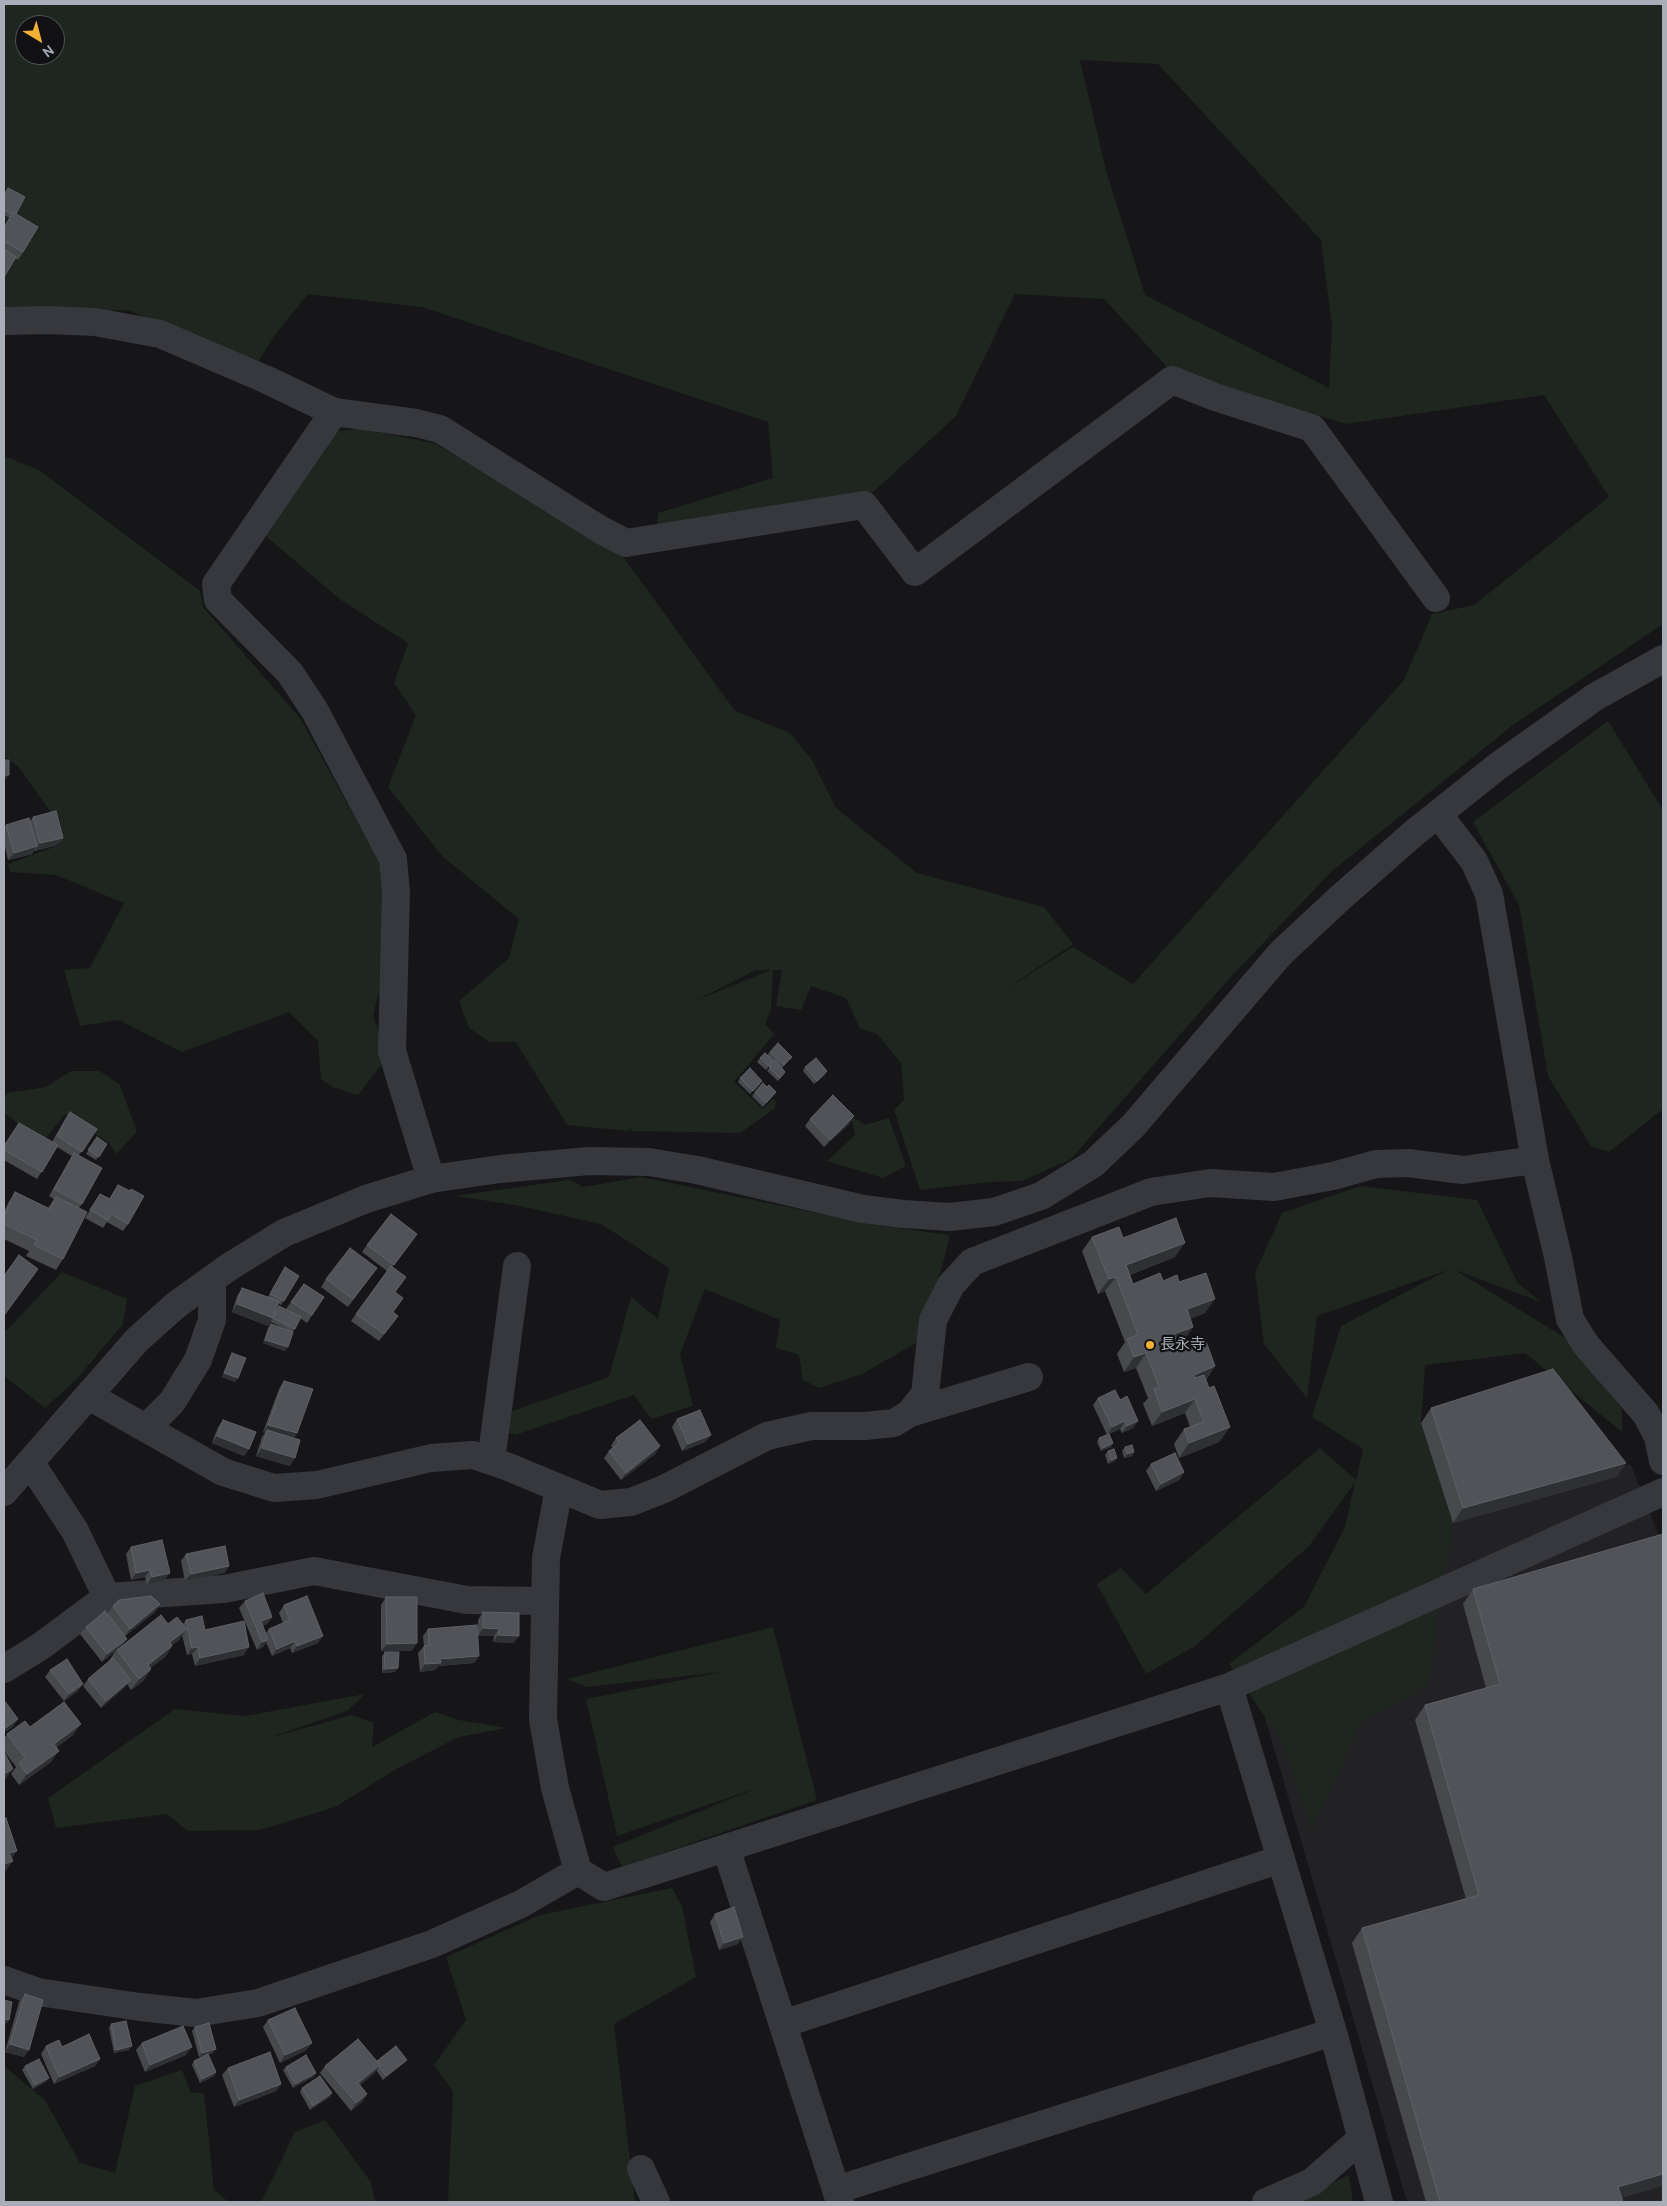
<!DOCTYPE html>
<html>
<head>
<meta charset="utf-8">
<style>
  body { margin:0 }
  #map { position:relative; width:1667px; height:2206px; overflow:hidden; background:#161618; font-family:Cabin,sans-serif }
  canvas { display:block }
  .frame { position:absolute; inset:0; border:5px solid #a8adb8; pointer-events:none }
  .north { position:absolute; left:15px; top:15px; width:50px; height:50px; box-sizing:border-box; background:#111113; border:1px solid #4d4f55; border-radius:50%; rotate:143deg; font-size:14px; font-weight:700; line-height:20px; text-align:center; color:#a8adb8 }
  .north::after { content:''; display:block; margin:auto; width:18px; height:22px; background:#f2b134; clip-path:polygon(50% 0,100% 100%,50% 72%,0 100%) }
</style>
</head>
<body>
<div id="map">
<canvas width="1667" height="2206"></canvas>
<div class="frame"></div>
<div class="north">N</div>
</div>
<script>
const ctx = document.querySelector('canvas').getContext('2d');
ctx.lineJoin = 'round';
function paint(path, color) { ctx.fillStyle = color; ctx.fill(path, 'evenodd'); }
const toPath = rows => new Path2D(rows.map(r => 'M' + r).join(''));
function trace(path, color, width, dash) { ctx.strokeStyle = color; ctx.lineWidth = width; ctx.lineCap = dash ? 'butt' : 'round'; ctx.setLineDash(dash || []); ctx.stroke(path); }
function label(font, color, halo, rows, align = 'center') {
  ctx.font = font + ' Cabin,"Noto Sans JP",sans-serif'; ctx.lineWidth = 4.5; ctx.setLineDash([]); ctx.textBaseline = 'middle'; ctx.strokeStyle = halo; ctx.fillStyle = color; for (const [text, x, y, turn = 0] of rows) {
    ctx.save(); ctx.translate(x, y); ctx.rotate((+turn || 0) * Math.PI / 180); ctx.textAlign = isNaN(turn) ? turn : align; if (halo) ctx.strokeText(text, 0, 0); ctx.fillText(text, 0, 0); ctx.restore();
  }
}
const built = toPath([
  [1399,1448,1631,1465,1663,1546,1663,2202,1407,2202,1258,1694]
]);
const green = toPath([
  [4,4,1663,4,1663,624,1513,725,1332,871,1227,981,1071,1159,1022,1181,988,1182,920,1190,894,1110,904,1100,901,1063,877,1034,860,1028,846,998,811,986,801,1010,776,1006,782,970,773,970,771,1010,765,1024,774,1034,734,1082,763,1109,774,1098,776,1103,774,1109,740,1133,631,1131,631,1126,629,1131,567,1125,516,1042,490,1042,469,1028,459,1001,509,958,519,919,442,856,388,787,416,715,394,683,408,643,341,600,261,532,335,431,361,429,434,443,619,551,735,711,790,733,812,760,836,808,917,873,1044,907,1073,944,1003,991,1073,947,1133,984,1404,680,1432,614,1474,605,1609,497,1544,395,1346,424,1168,368,1104,299,1015,294,956,416,870,495,657,531,658,513,773,478,768,422,422,307,308,294,274,336,255,367,221,354,128,310,4,315],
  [25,25,55,25,55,55,25,55],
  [1080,60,1158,64,1321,240,1332,326,1329,388,1145,295,1107,174],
  [756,970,771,970,697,1000],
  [4,456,39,470,200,591,203,607,300,718,380,863,392,937,373,1016,388,1056,358,1095,332,1087,321,1079,318,1041,289,1012,182,1052,119,1020,80,1026,64,970,90,968,124,903,56,875,10,872,8,864,59,845,54,817,19,767,4,756],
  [1608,721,1663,810,1663,1109,1609,1152,1591,1146,1548,1076,1519,905,1473,822],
  [71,1071,100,1071,120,1085,137,1132,116,1154,109,1143,65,1114,46,1138,24,1128,4,1113,4,1100,7,1093,46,1087],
  [851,1116,866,1125,889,1118,906,1166,883,1178,827,1161,855,1135],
  [641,1177,876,1225,950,1235,944,1260,918,1342,862,1374,819,1388,803,1380,799,1355,776,1348,780,1320,705,1289,680,1354,693,1406,651,1419,634,1395,515,1435,504,1431,507,1413,609,1377,631,1297,658,1319,669,1268,601,1224,515,1205,455,1196,569,1180,583,1187],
  [1360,1186,1477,1200,1517,1282,1541,1302,1455,1270,1567,1339,1622,1409,1622,1432,1525,1353,1425,1365,1421,1423,1453,1523,1437,1618,1429,1685,1362,1721,1312,1829,1283,1743,1229,1664,1304,1607,1345,1527,1355,1482,1309,1546,1195,1646,1146,1674,1097,1584,1121,1568,1146,1594,1320,1448,1356,1480,1363,1449,1312,1417,1341,1326,1448,1270,1317,1316,1307,1398,1264,1344,1255,1273,1282,1213],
  [62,1272,127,1299,123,1324,76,1380,45,1408,4,1376,4,1333],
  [773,1627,817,1800,622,1867,613,1847,757,1788,617,1836,586,1699,722,1672,586,1687,567,1679],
  [365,1694,347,1711,268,1738,352,1715,374,1723,372,1747,435,1712,459,1720,507,1728,459,1737,400,1767,335,1807,260,1830,188,1831,167,1814,56,1828,48,1798,175,1709,245,1716],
  [672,1888,682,1906,696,1977,614,2024,635,2202,448,2202,453,2091,434,2065,466,2020,446,1957,540,1915],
  [4,2066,45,2100,80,2163,115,2173,135,2086,182,2070,191,2093,204,2093,214,2190,229,2202,4,2202],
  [325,2120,371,2182,375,2202,261,2202,295,2132],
  [1349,2175,1353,2202,1293,2202]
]);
const minor = toPath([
  [4,321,47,320,95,322,160,334,265,379,334,412,216,584,218,600,290,673,315,711,393,859,396,893,392,1051,431,1179],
  [334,412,416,423,440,429,601,530,626,543,864,505,915,572,1172,380,1215,397,1312,428,1436,598],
  [1438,814,1474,861,1489,894,1535,1160,1558,1257,1570,1319,1586,1345,1646,1414,1658,1437,1663,1461],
  [89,1396,223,1472,274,1488,317,1485,431,1458,473,1455,506,1466,600,1505,631,1502,664,1489,767,1436,811,1426,865,1426,894,1423,910,1413,925,1394,933,1320,951,1285,972,1262,1151,1192,1210,1183,1274,1187,1333,1176,1376,1164,1408,1163,1463,1170,1535,1160],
  [910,1413,1029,1377],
  [146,1428,172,1402,198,1360,212,1320,212,1280],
  [491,1461,517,1266],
  [30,1462,75,1531,107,1597],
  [559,1488,546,1558,543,1719,555,1788,578,1871,604,1887,1229,1687,1663,1492],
  [4,1492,137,1340,176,1305,229,1267,284,1233,366,1199,431,1179,500,1169,589,1161,649,1162,697,1170,863,1209,903,1214,950,1217,994,1212,1041,1196,1093,1164,1133,1126,1281,953,1340,898,1414,833,1498,766,1595,697,1663,659],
  [4,1669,41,1646,107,1597,224,1589,314,1571,467,1600,545,1601],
  [1229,1687,1333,2032,1379,2202],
  [726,1848,840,2202],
  [4,1980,38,1992,140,2007,196,2013,258,2003,432,1944,521,1904,578,1871],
  [783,2024,1281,1859],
  [641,2169,656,2202],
  [836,2190,1333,2032],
  [1266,2202,1312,2182,1362,2138]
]);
const wall = toPath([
  [8,188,16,214,23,252,18,260,15,258,4,277,4,227,10,218,4,215,4,195],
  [33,817,63,838,57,845,35,851,34,850,32,854,8,860,4,843,4,828,6,825,30,821],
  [770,1052,792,1057,782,1068,785,1072,778,1081,767,1071,774,1062,773,1061,766,1070,757,1062,760,1058,767,1055],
  [805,1067,825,1075,814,1084,803,1071],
  [740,1078,762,1081,750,1094,738,1082],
  [767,1087,776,1092,763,1107,752,1096,755,1092],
  [70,1112,97,1129,79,1155,82,1204,79,1208,63,1259,56,1270,26,1256,29,1251,4,1239,4,1212,8,1203,15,1192,48,1208,54,1199,49,1196,72,1156,57,1147,37,1179,4,1160,4,1146,52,1142,65,1119],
  [854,1116,849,1124,824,1147,805,1126,810,1119],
  [97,1137,107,1144,96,1160,86,1154],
  [118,1185,129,1191,131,1189,128,1224,123,1231,107,1222,103,1228,85,1218,100,1194,109,1199],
  [417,1234,392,1267,395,1292,393,1312,398,1316,379,1341,351,1321,387,1271,362,1252,367,1245],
  [1092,1237,1123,1238,1175,1257,1130,1275,1133,1284,1163,1281,1179,1282,1205,1313,1190,1319,1193,1327,1183,1341,1178,1343,1179,1346,1215,1366,1206,1380,1209,1388,1230,1427,1219,1442,1179,1458,1174,1444,1184,1429,1190,1427,1185,1413,1152,1426,1143,1404,1148,1398,1136,1368,1124,1372,1117,1354,1125,1342,1105,1291,1098,1294,1082,1251],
  [285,1267,299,1276,281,1305,278,1303,274,1314,279,1306,290,1312,286,1309,304,1284,324,1297,307,1323,300,1318,293,1332,285,1351,263,1343,268,1328,271,1324,288,1330,271,1322,271,1321,268,1326,232,1312,237,1296,242,1288,268,1297],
  [377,1268,348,1307,321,1287,326,1279],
  [232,1353,235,1382,222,1377,230,1357],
  [284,1381,297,1433,294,1438,290,1466,256,1456,262,1437,265,1433,263,1432,279,1389],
  [1098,1398,1133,1428,1122,1433,1120,1429,1107,1435,1093,1405],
  [1431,1408,1626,1463,1616,1477,1453,1523,1421,1423],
  [677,1419,711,1435,705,1442,682,1451,672,1427],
  [223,1420,249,1449,244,1456,212,1443,218,1427],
  [616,1438,660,1446,655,1454,621,1480,604,1458,609,1451,613,1448,611,1446],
  [1099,1438,1113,1443,1111,1447,1101,1451,1097,1442],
  [1125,1447,1134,1452,1132,1456,1124,1458,1122,1451],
  [1108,1451,1115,1461,1108,1464,1105,1455],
  [1151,1464,1184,1472,1179,1480,1156,1491,1146,1471],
  [1663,1534,1622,2198,1623,2202,1426,2202,1352,1943,1362,1928,1466,1899,1415,1720,1425,1705,1486,1688,1463,1604,1473,1589],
  [131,1547,165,1580,147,1585,145,1577,131,1580,126,1554],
  [186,1554,229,1566,224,1573,185,1581,181,1561],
  [386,1597,412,1651,381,1651,381,1605],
  [245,1601,272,1617,267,1624,262,1626,266,1633,269,1629,283,1623,279,1613,284,1605,318,1643,292,1653,290,1648,272,1656,266,1642,263,1647,257,1650,239,1608],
  [160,1604,155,1612,125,1636,122,1646,168,1624,183,1624,186,1620,205,1630,244,1655,195,1666,192,1654,187,1655,182,1635,179,1640,172,1645,172,1646,165,1657,150,1668,151,1669,143,1681,131,1690,127,1684,125,1687,101,1708,83,1686,88,1679,109,1661,116,1650,102,1662,80,1634,86,1627,107,1614,113,1606],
  [483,1612,514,1643,493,1642,494,1636,478,1636,478,1620],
  [428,1629,479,1656,474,1663,438,1666,435,1670,420,1672,418,1653,424,1646,423,1636],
  [385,1652,395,1672,382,1673,382,1656],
  [50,1670,78,1691,64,1701,45,1677],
  [30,1727,73,1735,57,1747,51,1762,19,1785,11,1774,16,1767,4,1751,4,1739,7,1734],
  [715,1914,738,1944,719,1950,710,1922],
  [25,1994,24,2057,5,2052,19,2002],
  [268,2020,312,2043,306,2050,280,2063,263,2027],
  [111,2024,129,2050,114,2053,109,2028],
  [195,2027,213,2053,199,2057,192,2031],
  [142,2043,186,2055,145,2072,136,2050],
  [46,2046,62,2047,100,2059,95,2066,54,2084,41,2054],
  [194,2061,216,2072,214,2076,200,2083,192,2065],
  [377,2061,404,2063,383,2080,376,2070,360,2085,367,2094,362,2102,351,2111,320,2073,325,2066],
  [25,2066,47,2081,33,2089,22,2070],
  [286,2067,316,2073,313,2077,293,2088,283,2070],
  [228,2068,281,2084,276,2091,234,2107,222,2075],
  [302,2088,330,2097,310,2110,300,2092]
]);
const shadedWall = toPath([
  [4,775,9,775,6,779,4,779],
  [63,838,57,845,35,851,40,843],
  [37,846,32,854,8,860,14,853],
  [827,1071,825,1075,814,1084],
  [854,1116,849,1124,824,1147,830,1140],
  [1185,1243,1175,1257,1116,1280,1126,1265],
  [1116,1277,1105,1291,1098,1294,1109,1279],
  [1215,1299,1205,1313,1177,1324,1187,1309],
  [237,1304,273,1318,268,1326,232,1312],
  [1193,1327,1183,1341,1164,1349,1174,1334],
  [265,1340,288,1347,285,1351,263,1343],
  [1146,1353,1136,1368,1124,1372,1134,1357],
  [1215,1366,1205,1381,1183,1389,1194,1375],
  [224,1373,238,1378,235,1382,222,1377],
  [1195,1399,1185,1413,1152,1426,1162,1412],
  [1125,1421,1120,1429,1107,1435,1112,1427],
  [1138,1421,1133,1428,1122,1433,1127,1426],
  [268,1425,297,1433,292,1441,267,1430,265,1433,263,1432],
  [1230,1427,1219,1442,1179,1458,1189,1443],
  [711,1435,705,1442,682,1451,688,1444],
  [217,1436,249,1449,244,1456,212,1443],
  [1113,1443,1111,1447,1101,1451,1103,1448],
  [660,1446,655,1454,621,1480,626,1473],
  [262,1448,295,1458,290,1466,256,1456],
  [1134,1452,1132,1456,1124,1458,1127,1454],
  [1117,1458,1115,1461,1108,1464,1111,1460],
  [1626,1463,1616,1477,1453,1523,1463,1508],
  [1184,1472,1179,1480,1156,1491,1161,1484],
  [229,1566,224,1573,185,1581,191,1574],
  [150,1570,145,1577,131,1580,136,1573],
  [170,1573,165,1580,147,1585,152,1577],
  [160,1604,155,1612,125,1636,130,1629],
  [272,1617,267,1624,255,1629,261,1621],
  [483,1628,499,1629,494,1636,478,1636],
  [187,1629,179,1640,162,1653,170,1642],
  [498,1635,519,1636,514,1643,493,1642],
  [323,1636,318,1643,292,1653,297,1646],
  [127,1639,122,1646,102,1662,107,1654],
  [268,1640,263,1647,257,1650,262,1642],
  [295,1641,290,1648,272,1656,277,1649],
  [417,1643,412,1651,381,1651,387,1644],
  [172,1646,165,1657,140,1676,148,1665],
  [198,1647,192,1654,187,1655,192,1648],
  [249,1647,244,1655,195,1666,200,1658],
  [479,1656,474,1663,438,1666,435,1670,420,1672,425,1664,440,1659],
  [398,1668,395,1672,382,1673,384,1669],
  [151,1669,143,1681,131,1690,139,1679],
  [131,1680,125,1687,101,1708,106,1701],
  [83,1684,78,1691,64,1701,69,1694],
  [18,1719,13,1727,4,1733,4,1729],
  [81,1724,73,1735,46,1755,54,1744],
  [59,1751,51,1762,19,1785,27,1774],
  [13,1769,5,1780,4,1781,4,1774],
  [17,1851,9,1862,9,1853],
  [13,1861,5,1872,4,1872,4,1864],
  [743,1937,738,1944,719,1950,724,1943],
  [4,2019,9,2020,4,2027],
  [312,2043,306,2050,280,2063,285,2055],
  [10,2044,29,2050,24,2057,5,2052],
  [132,2046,129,2050,114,2053,116,2050],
  [192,2047,186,2055,145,2072,150,2065],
  [216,2049,213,2053,199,2057,202,2053],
  [100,2059,95,2066,54,2084,59,2077],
  [407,2060,404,2063,383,2080,386,2076],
  [380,2065,375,2073,353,2091,358,2083],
  [216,2072,214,2076,200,2083,202,2079],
  [316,2073,313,2077,293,2088,295,2084],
  [49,2078,47,2081,33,2089,35,2085],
  [281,2084,276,2091,234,2107,239,2100],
  [332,2093,330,2097,310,2110,313,2106],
  [367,2094,362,2102,351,2111,356,2103],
  [1663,2174,1663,2186,1608,2202,1618,2187]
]);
const building = toPath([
  [8,188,25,197,16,214,13,212,12,214,4,210,4,196,8,188],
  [13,212,38,227,23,252,4,241,4,228,13,212],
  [4,249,16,257,4,277,4,249],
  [4,760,9,760,9,775,4,775,4,760],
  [56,811,63,838,40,843,33,817,56,811],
  [29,818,37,846,14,853,6,825,29,818],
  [778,1043,792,1057,784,1065,770,1052,778,1043],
  [765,1053,773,1061,769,1066,760,1058,765,1053],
  [816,1058,827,1071,817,1081,805,1067,816,1058],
  [775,1060,785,1072,780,1078,769,1067,775,1060],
  [750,1068,762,1081,753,1091,740,1078,750,1068],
  [763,1083,767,1087,769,1085,776,1092,766,1103,755,1092,763,1083],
  [833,1095,854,1116,830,1140,810,1119,833,1095],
  [70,1112,97,1129,82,1152,57,1136,70,1112],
  [19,1123,58,1145,42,1172,4,1150,4,1146,19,1123],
  [97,1137,107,1144,99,1157,88,1150,97,1137],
  [74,1153,102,1168,82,1204,54,1189,74,1153],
  [118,1185,130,1191,131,1189,144,1196,128,1224,111,1214,108,1220,90,1210,100,1194,110,1199,118,1185],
  [15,1192,50,1209,56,1197,87,1212,63,1259,34,1245,37,1240,4,1224,4,1216,15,1192],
  [391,1214,417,1234,394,1265,367,1245,391,1214],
  [1176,1218,1185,1243,1126,1265,1133,1284,1160,1273,1163,1281,1177,1275,1179,1282,1206,1273,1215,1299,1187,1309,1193,1327,1174,1334,1179,1346,1204,1336,1215,1366,1194,1375,1195,1378,1204,1375,1209,1388,1214,1386,1230,1427,1189,1443,1184,1429,1204,1422,1195,1399,1162,1412,1154,1389,1159,1387,1146,1353,1134,1357,1127,1339,1138,1335,1116,1277,1109,1279,1092,1237,1119,1227,1123,1238,1176,1218],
  [350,1248,377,1268,353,1299,326,1279,350,1248],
  [19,1255,38,1269,5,1314,4,1313,4,1276,19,1255],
  [391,1266,406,1277,395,1292,403,1298,393,1312,398,1316,384,1334,356,1314,391,1266],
  [285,1267,299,1276,284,1301,270,1294,285,1267],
  [304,1284,324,1297,312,1315,291,1302,304,1284],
  [242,1288,279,1301,273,1318,237,1304,242,1288],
  [279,1306,301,1317,295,1329,273,1318,279,1306],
  [271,1324,293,1332,288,1347,265,1340,271,1324],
  [232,1353,246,1358,238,1378,224,1373,232,1353],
  [1553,1369,1626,1463,1463,1508,1431,1408,1553,1369],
  [284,1381,313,1389,297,1433,268,1425,284,1381],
  [1115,1390,1120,1400,1127,1396,1138,1421,1127,1426,1125,1421,1112,1427,1098,1398,1115,1390],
  [700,1410,711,1435,688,1444,677,1419,700,1410],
  [223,1420,256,1432,249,1449,217,1436,223,1420],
  [640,1420,660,1446,626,1473,609,1451,619,1443,616,1438,640,1420],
  [267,1430,300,1440,295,1458,262,1448,267,1430],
  [1109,1434,1113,1443,1103,1448,1099,1438,1109,1434],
  [1132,1445,1134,1452,1127,1454,1125,1447,1132,1445],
  [1114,1449,1117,1458,1111,1460,1108,1451,1114,1449],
  [1175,1453,1184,1472,1161,1484,1151,1464,1175,1453],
  [1663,1534,1663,2174,1618,2187,1623,2202,1440,2202,1362,1928,1479,1895,1425,1705,1500,1684,1473,1589,1663,1534],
  [162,1540,170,1573,152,1577,150,1570,136,1573,131,1547,162,1540],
  [225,1546,229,1566,191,1574,186,1554,225,1546],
  [263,1593,272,1617,261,1621,268,1640,262,1642,245,1601,263,1593],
  [151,1596,160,1604,130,1629,113,1606,119,1600,151,1596],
  [307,1596,323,1636,297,1646,295,1641,277,1649,269,1629,290,1620,284,1605,307,1596],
  [386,1597,417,1597,417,1643,387,1644,386,1597],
  [105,1611,127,1639,107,1654,86,1627,105,1611],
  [483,1612,519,1613,519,1636,498,1635,499,1629,483,1628,483,1612],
  [161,1615,168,1624,177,1617,187,1629,170,1642,172,1646,148,1665,151,1669,139,1679,117,1650,161,1615],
  [202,1616,205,1630,244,1621,249,1647,200,1658,198,1647,192,1648,186,1620,202,1616],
  [477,1625,479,1656,440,1659,441,1663,425,1664,424,1646,429,1645,428,1629,477,1625],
  [385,1652,399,1652,398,1668,384,1669,385,1652],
  [113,1658,131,1680,106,1701,88,1679,113,1658],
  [67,1659,83,1684,69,1694,50,1670,67,1659],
  [4,1700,18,1719,4,1729,4,1700],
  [64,1702,81,1724,54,1744,59,1751,27,1774,19,1763,25,1758,7,1734,25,1721,30,1727,64,1702],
  [4,1752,13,1769,4,1774,4,1752],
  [6,1818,17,1851,9,1853,13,1861,4,1864,4,1819,6,1818],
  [734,1907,743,1937,724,1943,715,1914,734,1907],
  [25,1994,43,2000,29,2050,10,2044,25,1994],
  [4,2000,12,2002,9,2020,4,2019,4,2000],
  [295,2008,312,2043,285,2055,268,2020,295,2008],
  [126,2021,132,2046,116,2050,111,2024,126,2021],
  [209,2023,216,2049,202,2053,195,2027,209,2023],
  [183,2026,192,2047,150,2065,142,2043,183,2026],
  [89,2034,100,2059,59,2077,46,2046,59,2040,62,2047,89,2034],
  [358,2039,380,2065,358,2083,367,2094,356,2103,325,2066,358,2039],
  [396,2046,407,2060,386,2076,379,2067,380,2065,377,2061,396,2046],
  [270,2052,281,2084,239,2100,228,2068,270,2052],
  [208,2054,216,2072,202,2079,194,2061,208,2054],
  [306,2055,316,2073,295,2084,286,2067,306,2055],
  [39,2059,49,2078,35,2085,25,2066,39,2059],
  [320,2076,332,2093,313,2106,302,2088,320,2076]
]);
const markers = [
  [1150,1345,5,"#f2b134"]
];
const poiNames = [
  ["長永寺",1160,1345]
];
paint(built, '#222225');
paint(green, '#1e261f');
trace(minor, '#37383d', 28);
paint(wall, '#47494d');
paint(shadedWall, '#2f3033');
paint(building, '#525359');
trace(building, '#5f6168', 1);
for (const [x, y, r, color] of markers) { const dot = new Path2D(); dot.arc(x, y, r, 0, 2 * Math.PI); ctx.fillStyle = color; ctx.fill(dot); trace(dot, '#111113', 2); }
label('15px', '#a8adb8', '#111113', poiNames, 'left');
</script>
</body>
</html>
